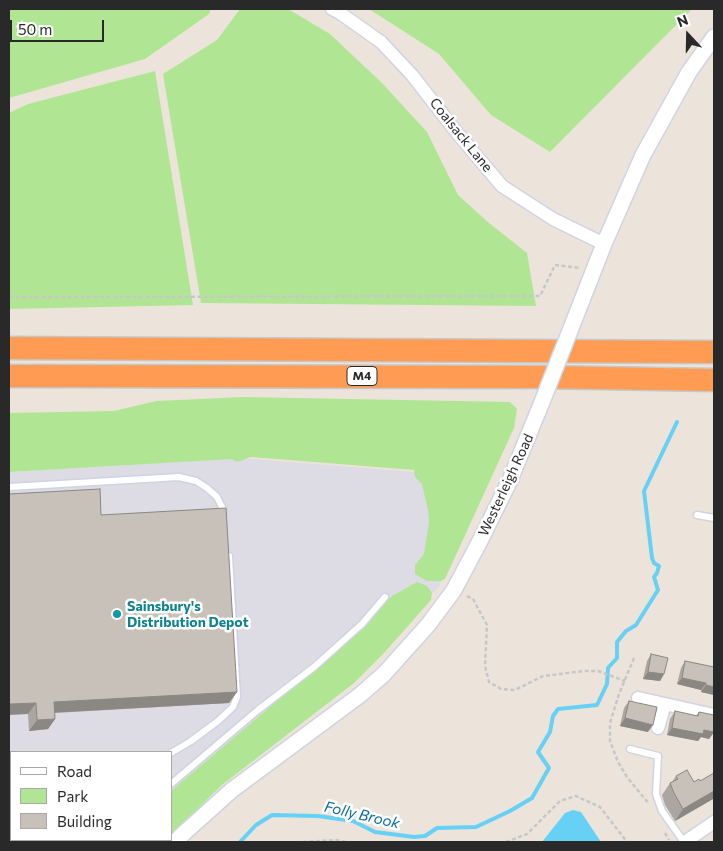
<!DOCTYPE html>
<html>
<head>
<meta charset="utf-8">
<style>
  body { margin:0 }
  #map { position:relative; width:723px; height:851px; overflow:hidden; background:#ece4da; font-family:Commissioner,sans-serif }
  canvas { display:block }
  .frame { position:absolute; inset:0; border:10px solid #292929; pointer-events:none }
  .legend { position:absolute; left:10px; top:751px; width:162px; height:90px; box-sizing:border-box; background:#fff; border:1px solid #a9a9a9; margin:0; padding:6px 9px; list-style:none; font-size:15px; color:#292929 }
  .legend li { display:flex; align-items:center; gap:10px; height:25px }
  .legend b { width:25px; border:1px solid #a9a9a9 }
  .north { position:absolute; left:663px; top:10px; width:50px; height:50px; -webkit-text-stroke:4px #fff; paint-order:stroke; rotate:339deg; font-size:14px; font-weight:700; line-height:20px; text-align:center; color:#292929 }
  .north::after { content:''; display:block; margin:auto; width:18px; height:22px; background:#292929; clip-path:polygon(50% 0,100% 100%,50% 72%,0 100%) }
  .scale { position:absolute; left:10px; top:20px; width:94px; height:22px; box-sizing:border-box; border:2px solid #292929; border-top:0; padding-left:6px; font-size:15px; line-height:18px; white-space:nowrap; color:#292929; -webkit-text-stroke:4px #fff; paint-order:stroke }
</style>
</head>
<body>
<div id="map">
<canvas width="723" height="851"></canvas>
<div class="frame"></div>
<ul class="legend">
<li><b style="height:6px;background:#fff"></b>Road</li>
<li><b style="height:14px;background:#b0e693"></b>Park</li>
<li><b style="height:14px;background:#c7c1b9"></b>Building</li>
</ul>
<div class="north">N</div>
<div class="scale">50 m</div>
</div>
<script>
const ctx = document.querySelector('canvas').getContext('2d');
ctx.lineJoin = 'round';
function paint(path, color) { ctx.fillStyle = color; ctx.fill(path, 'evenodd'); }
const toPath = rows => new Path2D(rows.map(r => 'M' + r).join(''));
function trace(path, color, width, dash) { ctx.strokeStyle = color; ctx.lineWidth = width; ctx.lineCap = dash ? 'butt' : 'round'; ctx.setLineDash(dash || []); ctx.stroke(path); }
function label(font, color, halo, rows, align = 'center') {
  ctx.font = font + ' Commissioner,sans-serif'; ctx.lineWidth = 5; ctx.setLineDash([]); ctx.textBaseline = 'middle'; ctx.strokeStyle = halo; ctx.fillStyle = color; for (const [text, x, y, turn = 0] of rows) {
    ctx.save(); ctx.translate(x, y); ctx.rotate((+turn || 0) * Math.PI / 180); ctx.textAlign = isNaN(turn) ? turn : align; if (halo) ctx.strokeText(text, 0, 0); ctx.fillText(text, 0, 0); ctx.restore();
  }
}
const industrial = toPath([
  [240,458,477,477,439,587,171,820,171,752,11,752,11,840,148,840,145,842,9,842,9,472]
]);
const green = toPath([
  [9,9,211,9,209,14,145,59,9,98],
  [240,9,288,9,330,34,383,84,427,132,458,195,489,223,527,253,536,306,201,303,163,74,217,40],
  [369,9,692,9,550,152,491,115,439,54],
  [155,71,193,305,9,309,9,113,28,104],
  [244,397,510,402,517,409,514,428,445,579,441,581,427,581,415,574,415,565,424,554,429,523,428,510,422,484,415,477,414,470,251,457,237,462,232,459,9,472,9,413,114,411,156,401],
  [417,582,427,586,432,593,431,600,384,653,354,683,222,785,171,835,171,791,330,656,392,596]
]);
const water = toPath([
  [573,810,581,812,601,842,542,842,565,813]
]);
const stream = toPath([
  [240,842,256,825,272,815,318,816,353,821,375,832,414,837,425,836,437,828,476,827,510,811,532,798,549,768,538,752,550,732,553,716,558,709,597,705,607,684,608,668,617,658,617,642,626,631,636,625,658,590,654,577,657,573,659,566,654,563,652,558,644,491,677,422]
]);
const path = toPath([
  [9,297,540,296,555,265,580,268],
  [467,596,473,599,487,625,485,666,489,682,501,689,515,690,543,676,585,671,598,671,625,681],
  [634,658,619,694,610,723,610,741,618,762,627,777,649,804],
  [665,833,669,840],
  [303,842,336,840,346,842],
  [506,842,527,834,560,801,576,796,600,807,627,842]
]);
const service = toPath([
  [9,487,179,477,196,481,207,488,217,497,223,509,223,514],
  [697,515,714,518],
  [630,749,658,756,656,794,662,811,684,842],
  [171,753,191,741,218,721,233,707,237,697,229,556],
  [9,771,11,771],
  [171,784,258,710,314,667,362,624,385,597],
  [59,842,67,840],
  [119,842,121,840]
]);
const minor = toPath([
  [332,9,340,13,381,42,412,75,458,134,502,186,553,219,604,244],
  [638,698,714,715],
  [658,728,665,704],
  [685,842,714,822]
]);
const tertiary = toPath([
  [575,318,604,244,643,155,689,72,714,37],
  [175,842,183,834,232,790,360,695,384,674,428,625,454,590,481,539,510,480,542,402]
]);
const motorway = toPath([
  [9,348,714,352],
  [9,376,540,377,714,380]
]);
const tertiaryBridge = toPath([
  [542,402,575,318]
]);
const wall = toPath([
  [101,515,237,692,229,703,55,713,55,719,48,729,29,731,28,714],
  [651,654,664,674,660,681,643,679,647,661],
  [685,661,714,667,714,695,701,692,701,690,677,684,681,668],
  [629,701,648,732,620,726,624,708],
  [675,711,696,716,699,712,714,732,709,739,701,737,698,741,667,735,670,719],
  [714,773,714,800,713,801,713,799,675,821,665,805,662,795,670,783,672,782,676,776,694,782,700,781]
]);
const shadedWall = toPath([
  [648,672,664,674,660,681,643,679],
  [682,678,706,683,701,690,677,684],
  [706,685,714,687,714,695,701,692],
  [237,692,229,703,47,713,54,702],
  [36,703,28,714,9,715,9,704],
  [625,718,653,725,648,732,620,726],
  [55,719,48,729,29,731,37,720],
  [672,728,704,730,714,732,709,739,701,737,698,741,667,735],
  [714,791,714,797,713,799,675,821,683,809]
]);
const building = toPath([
  [100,489,101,515,226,508,237,692,54,702,55,719,37,720,36,703,9,704,9,494,100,489],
  [651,654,668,658,664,674,648,672,651,654],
  [685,661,714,667,714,687,706,685,706,683,682,678,685,661],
  [629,701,657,707,653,725,625,718,629,701],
  [675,711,698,716,699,712,714,715,714,732,704,730,703,734,672,728,675,711],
  [687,770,694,782,699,779,700,781,714,773,714,791,683,809,674,793,670,783,678,779,676,776,687,770]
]);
const markers = [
  [117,614,5,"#0f9aa8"]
];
const shields = [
  [362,376,30]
];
const shieldNames = [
  ["M4",362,376]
];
const streetNames = [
  ["Coalsack Lane",461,135,51],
  ["Westerleigh Road",506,485,-65]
];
const cultureNames = [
  ["Sainsbury's",127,606],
  ["Distribution Depot",127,622]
];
const waterNames = [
  ["Folly Brook",362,815,13]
];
paint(industrial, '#dddbe4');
paint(green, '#b0e693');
paint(water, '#66d0f5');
trace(stream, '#66d0f5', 4);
trace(service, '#cfd3e3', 9);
trace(minor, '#cfd3e3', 15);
trace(tertiary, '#cfd3e3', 18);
trace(motorway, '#c7c7c7', 25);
trace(path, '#c7c7c7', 2.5, [4, 2.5]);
trace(service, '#fff', 6);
trace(minor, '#fff', 12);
trace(tertiary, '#fff', 15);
trace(motorway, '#ff9b52', 22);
trace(tertiaryBridge, '#cfd3e3', 18, []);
trace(tertiaryBridge, '#fff', 15);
paint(wall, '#aba69f');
paint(shadedWall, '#8b8782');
paint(building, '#c7c1b9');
trace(building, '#8b8782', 1);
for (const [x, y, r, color] of markers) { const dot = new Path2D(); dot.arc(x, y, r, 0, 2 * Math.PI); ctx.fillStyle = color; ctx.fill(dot); trace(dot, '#fff', 2); }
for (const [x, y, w] of shields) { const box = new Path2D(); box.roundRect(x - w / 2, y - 9.5, w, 19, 4); ctx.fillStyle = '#fff'; ctx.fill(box); trace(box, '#292929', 1); }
label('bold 12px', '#292929', null, shieldNames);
label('14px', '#292929', '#fff', streetNames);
label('bold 14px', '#0d838f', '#fff', cultureNames, 'left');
label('italic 15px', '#066ca0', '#fff', waterNames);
</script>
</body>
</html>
